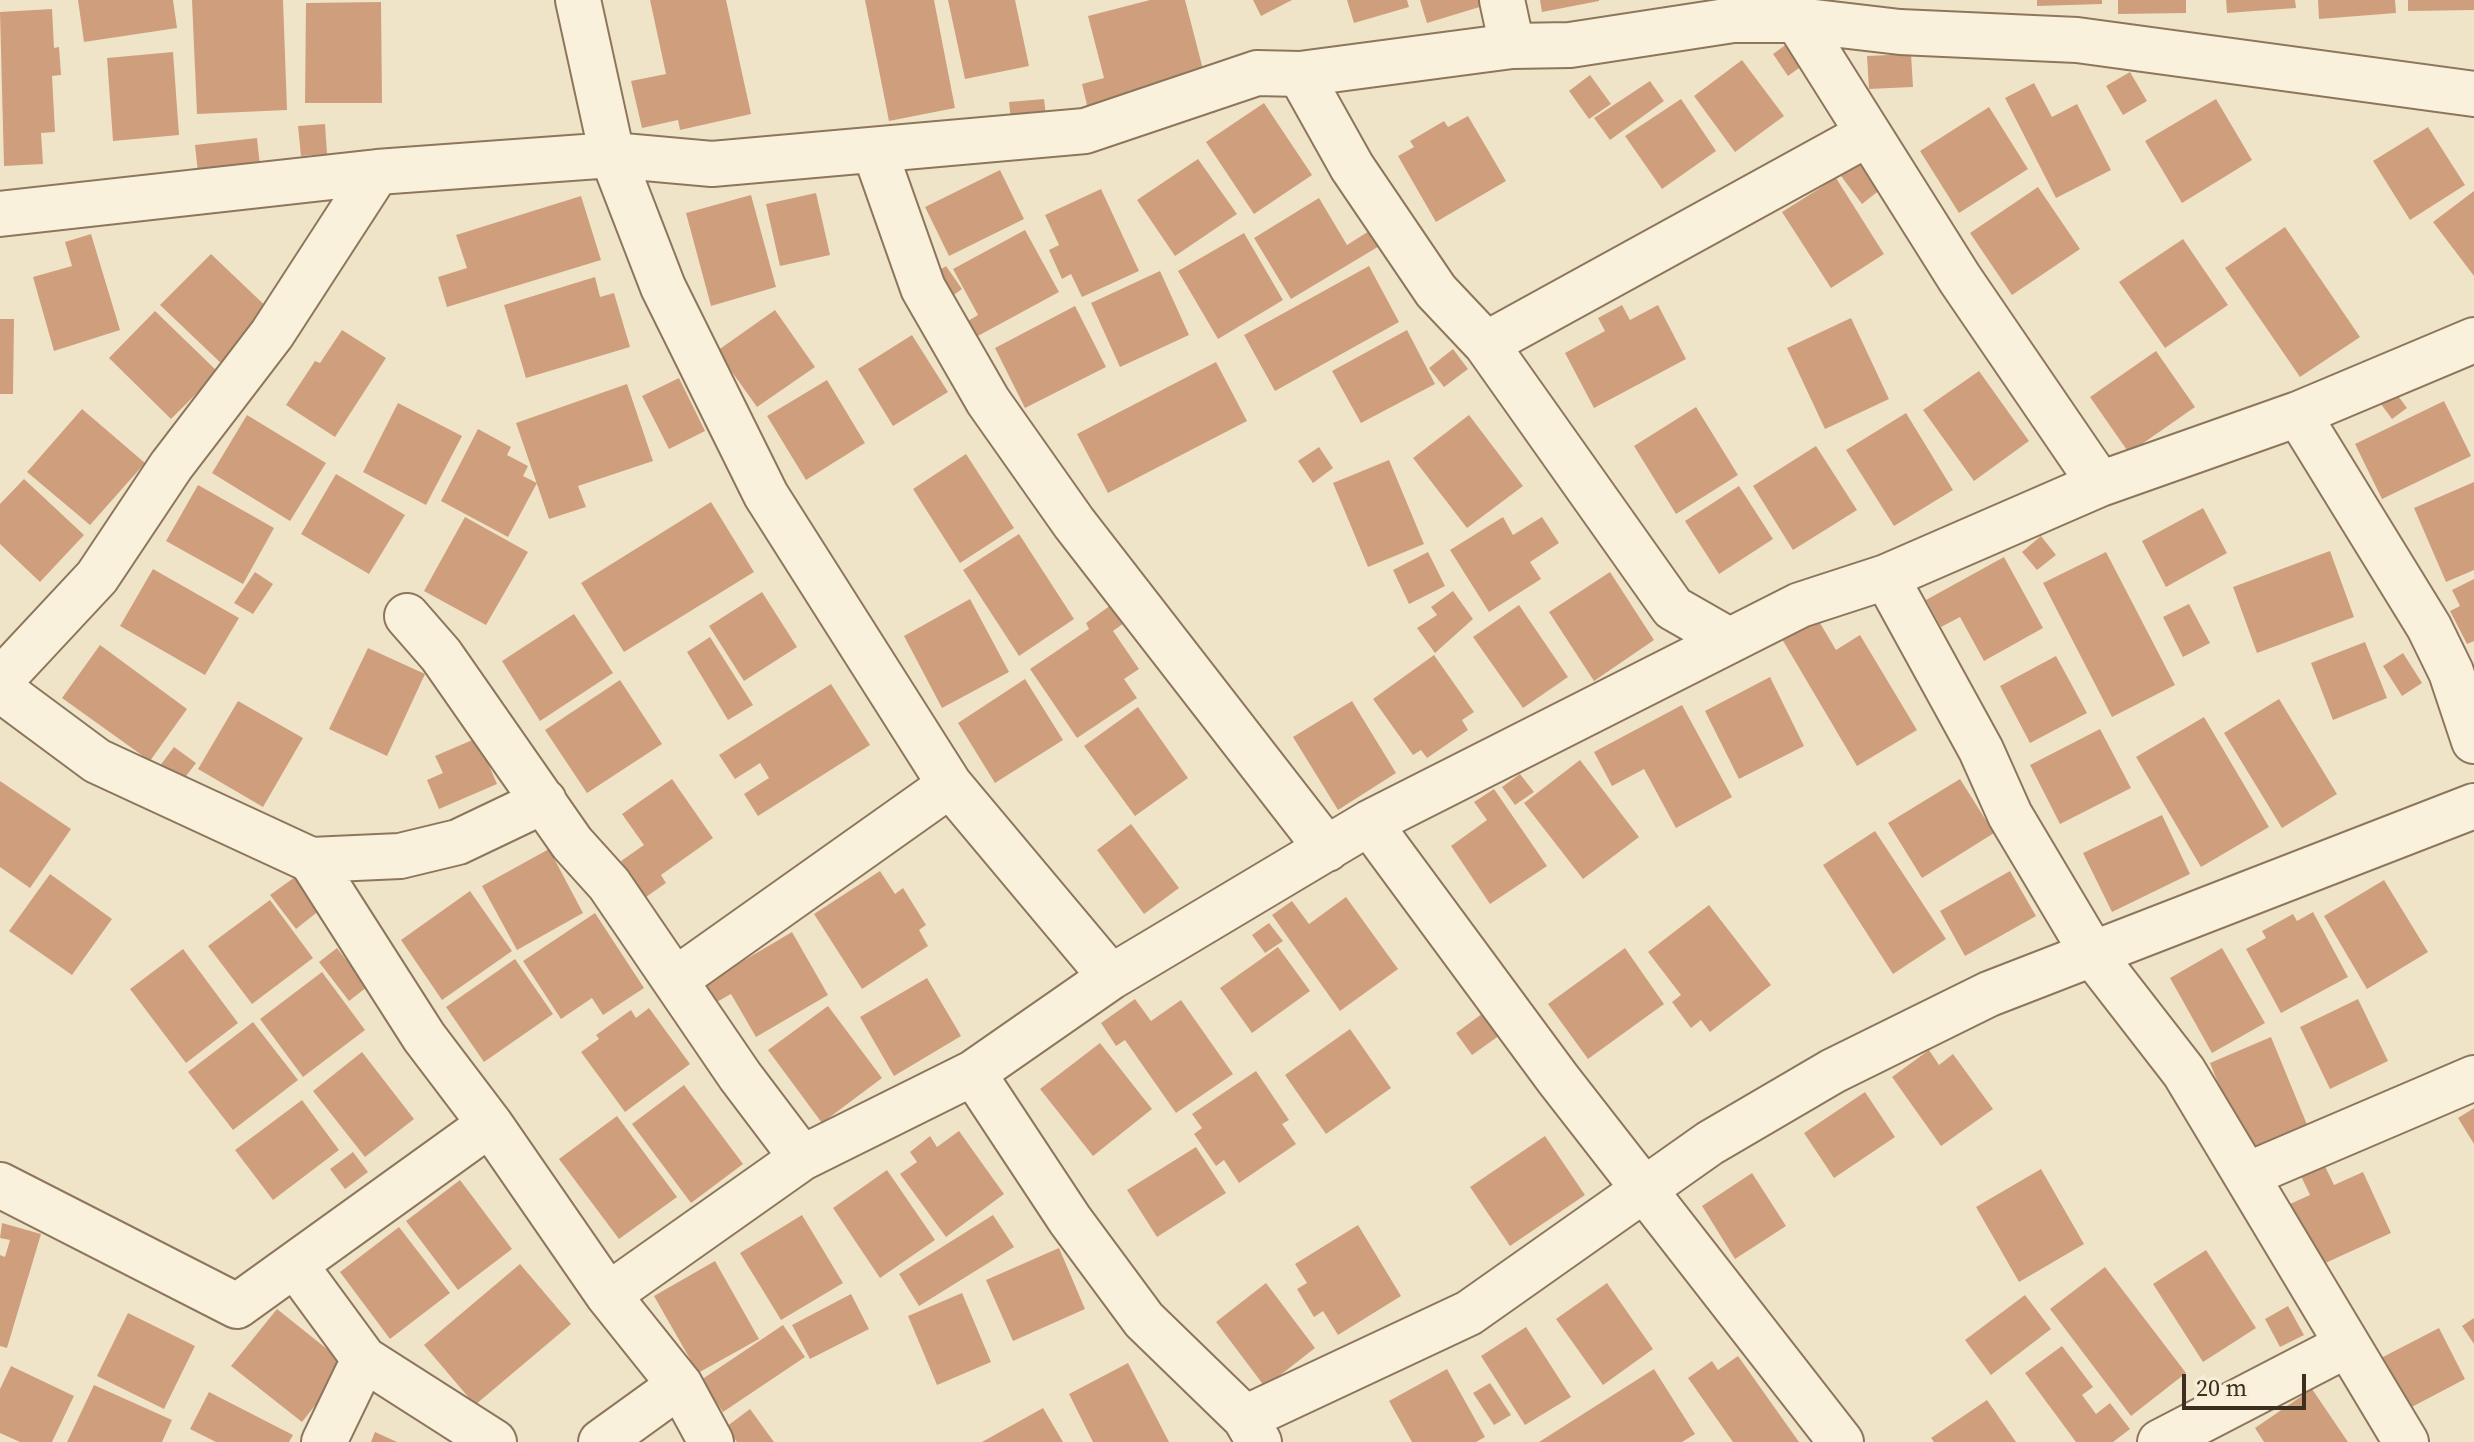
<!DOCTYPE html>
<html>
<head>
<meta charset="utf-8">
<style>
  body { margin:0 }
  #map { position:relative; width:2474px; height:1442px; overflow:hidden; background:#f0e4c8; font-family:"Source Serif 4",serif }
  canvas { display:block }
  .scale { position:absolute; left:2182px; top:1374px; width:124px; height:36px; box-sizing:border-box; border:4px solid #3d2e20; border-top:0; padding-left:10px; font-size:24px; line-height:28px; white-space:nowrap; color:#3d2e20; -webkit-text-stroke:6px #f7eed8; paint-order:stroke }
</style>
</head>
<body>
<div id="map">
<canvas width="2474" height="1442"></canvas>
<div class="scale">20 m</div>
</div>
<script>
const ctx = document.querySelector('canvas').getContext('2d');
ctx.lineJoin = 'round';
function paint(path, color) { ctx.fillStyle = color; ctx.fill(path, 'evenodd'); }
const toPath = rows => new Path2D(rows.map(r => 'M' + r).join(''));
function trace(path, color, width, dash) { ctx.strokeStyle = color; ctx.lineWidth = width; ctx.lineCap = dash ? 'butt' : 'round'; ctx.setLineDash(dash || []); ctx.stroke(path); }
const building = toPath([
  [78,0,173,0,177,28,84,42],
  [192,0,283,0,287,110,197,114],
  [650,0,726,0,751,114,680,130,678,120,642,128,631,81,666,74],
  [865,0,934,0,955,108,889,121],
  [948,0,1015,0,1029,66,965,79],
  [1150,0,1185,0,1205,77,1090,118,1082,84,1104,78,1088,16],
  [1253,0,1292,0,1261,16],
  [1347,0,1407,0,1409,7,1354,23],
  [1420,0,1481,0,1483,6,1427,23],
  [1540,0,1599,0,1599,1,1542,12],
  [2037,0,2102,0,2102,4,2037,6],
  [2118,0,2186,0,2186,13,2118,14],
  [2226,0,2295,0,2296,8,2227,13],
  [2318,0,2395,0,2396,13,2319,19],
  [2408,0,2474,0,2474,10,2408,11],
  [381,2,382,103,305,103,306,3],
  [52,9,54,48,59,47,61,75,52,76,55,132,41,133,43,164,4,166,0,12],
  [1791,41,1806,63,1788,76,1773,54],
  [173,52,179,135,113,141,107,58],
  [1911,54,1913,87,1869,89,1867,56],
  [1742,60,1784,116,1735,152,1694,96],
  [2130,72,2147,101,2123,115,2106,86],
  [1590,75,1611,104,1589,119,1569,91],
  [1650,81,1664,101,1610,140,1594,118],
  [2034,83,2052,117,2077,104,2111,170,2056,198,2005,98],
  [1044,99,1046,116,1011,120,1009,102],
  [1681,99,1716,151,1662,189,1625,136],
  [2216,99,2252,160,2182,203,2145,141],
  [1264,103,1312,175,1254,214,1206,142],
  [1989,107,2028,169,1959,213,1920,151],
  [1468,116,1506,181,1436,222,1398,156,1414,147,1410,141,1444,121,1448,127],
  [325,124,327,154,301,156,298,126],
  [2428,127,2465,185,2410,220,2373,161],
  [257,138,260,166,198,173,195,145],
  [1198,159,1237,214,1175,256,1137,200],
  [1861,162,1881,189,1862,204,1841,176],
  [1000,170,1024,219,949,256,925,207],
  [1836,178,1884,254,1831,288,1782,212],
  [2038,187,2080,249,2012,295,1970,233],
  [1101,189,1139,271,1082,297,1071,274,1062,279,1049,250,1059,245,1045,215],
  [2474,191,2474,276,2433,222],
  [816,193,830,255,780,266,766,204],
  [751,195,776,287,711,306,686,213],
  [581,196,601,260,447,307,438,277,467,268,456,235],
  [1319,198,1347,245,1377,226,1386,242,1291,299,1254,238],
  [2285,227,2360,337,2300,377,2225,268],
  [1025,230,1059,292,976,337,968,321,978,315,953,269],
  [1244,233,1283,300,1218,339,1178,271],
  [91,234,120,330,54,351,33,277,72,266,65,242],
  [2183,239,2228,305,2165,348,2119,282],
  [211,254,274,314,224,366,160,305],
  [946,266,962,289,948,299,931,276],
  [1369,266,1399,322,1275,391,1244,335],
  [1160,271,1189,335,1120,367,1091,303],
  [595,277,600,297,614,293,630,347,526,378,504,305],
  [1622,305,1630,320,1658,305,1686,359,1594,408,1565,353,1605,331,1598,318],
  [1075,306,1106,367,1025,408,995,348],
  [775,310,815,367,757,407,717,351],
  [155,311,218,372,171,419,109,358],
  [1851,318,1889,399,1825,429,1787,348],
  [0,319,14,319,13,394,0,394],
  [342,330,386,358,335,437,286,405,315,361,320,363],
  [1407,330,1435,384,1361,423,1332,371],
  [912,335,948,392,893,426,858,369],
  [1453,349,1468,369,1444,387,1429,368],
  [2156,351,2195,407,2129,453,2090,397],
  [1216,362,1247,421,1108,493,1077,434],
  [1979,371,2029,441,1974,481,1923,410],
  [679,378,705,431,669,449,642,396],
  [827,380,865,443,806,480,767,416],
  [627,384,653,461,578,486,586,507,549,519,516,423],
  [2393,389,2407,408,2392,419,2378,400],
  [2444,401,2471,456,2382,499,2355,444],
  [398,403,462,436,426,505,363,472],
  [1696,407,1738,475,1676,514,1634,446],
  [82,409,145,463,90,525,27,472],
  [1906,413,1953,490,1894,526,1846,450],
  [247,415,326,463,290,521,212,473],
  [1469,415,1523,486,1467,528,1413,458],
  [478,429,511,447,507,455,528,466,523,476,537,483,508,537,441,501],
  [1816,446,1857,510,1793,550,1753,486],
  [1319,447,1333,468,1313,483,1298,461],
  [966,454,1014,528,960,563,913,489],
  [1389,460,1424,544,1368,567,1333,483],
  [336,474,405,515,369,574,301,534],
  [24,479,84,535,40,582,0,544,0,504],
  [2474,482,2474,570,2446,582,2414,508],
  [198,485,274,528,243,584,166,541],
  [1739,486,1773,539,1719,574,1685,521],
  [711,502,754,572,624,652,581,583],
  [2203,508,2227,553,2166,587,2142,541],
  [465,517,528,552,486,625,424,591],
  [1503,517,1513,535,1542,517,1559,543,1530,562,1541,579,1489,612,1450,550],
  [1019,534,1074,619,1019,656,963,570],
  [2041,536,2056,555,2037,570,2022,552],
  [2330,551,2354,617,2257,653,2233,587],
  [1428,552,1445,586,1409,604,1393,570],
  [2106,552,2175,685,2112,717,2043,583],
  [2004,557,2043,628,1984,661,1960,617,1941,627,1926,600],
  [153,569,239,618,205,675,120,626],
  [255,572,273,584,253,614,234,603],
  [1610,572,1654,640,1594,681,1549,612],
  [2474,579,2474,641,2467,644,2450,611,2460,606,2452,590],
  [1453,591,1473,619,1435,653,1417,628,1437,615,1431,607],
  [762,592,797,647,744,681,709,626],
  [970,599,1009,672,942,708,904,636],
  [2189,604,2210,643,2183,657,2163,617],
  [1111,605,1124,623,1113,631,1139,669,1124,679,1137,698,1077,738,1030,669,1089,629,1086,623],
  [1519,605,1568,677,1523,708,1473,637],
  [574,614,613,673,540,721,502,661],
  [1817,618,1836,650,1860,635,1917,730,1857,766,1782,639],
  [710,637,753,705,728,720,687,652],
  [2365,642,2387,698,2333,720,2311,663],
  [100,645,187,709,150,761,62,698],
  [368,648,425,674,387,756,329,729],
  [2403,653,2422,683,2402,696,2383,666],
  [1434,655,1474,712,1462,720,1468,730,1427,758,1421,750,1413,755,1373,699],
  [2056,656,2087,713,2030,743,2000,686],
  [1770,677,1804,746,1739,779,1705,711],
  [1025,679,1063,740,995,783,958,723],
  [620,680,662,744,587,793,545,730],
  [831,684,870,745,758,816,744,794,769,778,760,763,735,779,719,755],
  [2279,699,2337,794,2282,828,2224,733],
  [238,701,303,738,263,807,198,769],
  [1352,701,1396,773,1338,810,1293,737],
  [1682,705,1732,797,1676,828,1644,769,1612,786,1594,752],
  [1138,707,1188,778,1135,816,1084,746],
  [2204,717,2269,827,2201,867,2136,757],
  [2100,729,2131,788,2060,824,2030,765],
  [477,738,497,784,439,809,427,780,443,773,435,756],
  [174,747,196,763,177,788,156,771],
  [1580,760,1639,837,1583,879,1524,803],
  [1520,774,1534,792,1515,805,1502,787],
  [672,779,713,838,661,875,666,883,646,897,621,861,644,845,622,814],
  [1960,779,1994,833,1922,878,1888,823],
  [0,781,71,829,30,888,0,867],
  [1494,789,1547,866,1490,904,1451,846,1487,820,1474,802],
  [2162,815,2190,874,2112,912,2083,853],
  [1131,824,1179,888,1144,914,1097,850],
  [1875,831,1946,939,1893,974,1823,865],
  [549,849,583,913,517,950,482,886],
  [880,871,895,894,903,888,926,925,919,930,928,946,862,989,814,914],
  [2010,871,2036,916,1965,956,1940,911],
  [50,874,112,919,72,975,9,931],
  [295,877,320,910,296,929,270,895],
  [2384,880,2428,952,2367,989,2324,916],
  [470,891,512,951,442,1000,401,940],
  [1346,897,1398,969,1340,1011,1272,915,1292,901,1309,924],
  [270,900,313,958,252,1004,208,946],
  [1709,905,1771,985,1710,1032,1701,1020,1691,1028,1672,1002,1681,995,1648,952],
  [2313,912,2348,977,2281,1013,2246,949,2266,938,2262,931,2293,914,2297,921],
  [595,913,644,988,603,1015,592,998,561,1019,523,961],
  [1269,923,1283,941,1265,953,1252,935],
  [792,932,828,995,756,1037,731,994,715,1003,704,984],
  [1278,947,1310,991,1252,1033,1220,988],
  [337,948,367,987,349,1001,319,962],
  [1625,948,1664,1004,1588,1059,1548,1004],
  [2222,948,2265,1023,2212,1053,2170,978],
  [183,949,238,1023,186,1063,130,989],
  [515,959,553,1014,484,1062,446,1007],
  [322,972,365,1030,303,1077,260,1019],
  [927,978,961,1036,894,1076,860,1017],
  [1135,999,1151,1021,1181,1000,1233,1074,1176,1113,1125,1040,1116,1046,1101,1023],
  [2358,999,2388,1061,2330,1089,2300,1027],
  [828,1006,882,1078,822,1123,768,1050],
  [649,1008,690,1064,625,1112,581,1052,599,1039,596,1035,631,1010,636,1018],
  [1483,1013,1500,1035,1472,1055,1456,1033],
  [253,1022,298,1080,233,1130,188,1072],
  [1350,1029,1391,1088,1326,1134,1285,1075],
  [2271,1037,2308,1127,2246,1152,2210,1063],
  [1100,1043,1152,1109,1093,1156,1040,1089],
  [1929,1050,1939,1065,1953,1054,1993,1109,1941,1146,1892,1077],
  [362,1052,414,1119,365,1157,313,1091],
  [1256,1071,1289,1120,1282,1124,1296,1144,1239,1183,1224,1160,1216,1166,1194,1134,1202,1128,1192,1114],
  [684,1085,743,1164,691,1203,632,1124],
  [1865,1092,1895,1137,1834,1178,1804,1133],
  [302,1100,339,1150,273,1200,235,1150],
  [2474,1108,2474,1144,2458,1118],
  [617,1116,677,1197,619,1239,559,1159],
  [959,1131,1004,1194,946,1237,900,1174,917,1162,910,1152,930,1136,937,1147],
  [1545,1136,1585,1195,1510,1246,1470,1187],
  [1196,1147,1226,1193,1157,1237,1127,1190],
  [353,1152,368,1172,345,1189,330,1169],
  [2322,1160,2334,1185,2363,1172,2391,1233,2310,1270,2281,1208,2310,1195,2299,1172],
  [2041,1169,2084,1244,2019,1282,1976,1207],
  [887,1170,935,1240,880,1278,833,1208],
  [1752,1173,1786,1226,1735,1259,1702,1206],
  [460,1180,512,1249,458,1290,406,1221],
  [802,1215,843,1283,781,1320,740,1253],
  [993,1215,1014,1247,919,1306,899,1274],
  [2,1223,41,1234,7,1348,0,1346,0,1255,5,1257,10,1240,0,1238],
  [1358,1225,1401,1296,1338,1335,1323,1311,1314,1317,1297,1289,1307,1283,1295,1264],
  [399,1227,450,1293,390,1339,340,1272],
  [1059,1248,1085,1309,1013,1341,986,1280],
  [2206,1250,2256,1328,2203,1362,2153,1284],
  [715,1261,759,1339,698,1373,654,1296],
  [520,1264,571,1324,475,1405,424,1345],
  [2105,1267,2186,1373,2131,1416,2050,1309],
  [1266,1283,1315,1348,1265,1387,1216,1322],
  [1607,1283,1653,1349,1603,1385,1556,1319],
  [962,1293,991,1362,937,1385,908,1316],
  [851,1294,869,1329,810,1359,792,1325],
  [2025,1295,2051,1329,1991,1375,1965,1340],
  [2288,1306,2304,1335,2280,1347,2265,1319],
  [277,1309,347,1365,302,1422,231,1366],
  [128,1313,195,1346,164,1409,97,1376],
  [2474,1318,2474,1344,2462,1326],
  [783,1325,805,1357,723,1412,701,1380],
  [1526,1327,1571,1397,1525,1425,1481,1356],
  [2439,1328,2465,1379,2408,1409,2381,1358],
  [2062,1346,2093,1387,2082,1395,2096,1414,2110,1403,2130,1429,2113,1442,2076,1442,2025,1373],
  [1738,1356,1799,1442,1733,1442,1688,1378,1712,1361,1718,1370],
  [1128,1363,1169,1442,1093,1442,1069,1394],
  [11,1366,74,1396,52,1442,20,1442,0,1433,0,1389],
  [1447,1369,1485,1437,1476,1442,1412,1442,1389,1401],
  [1654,1369,1695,1434,1682,1442,1539,1442],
  [1490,1383,1511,1415,1494,1425,1473,1393],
  [94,1385,172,1420,162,1442,67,1442],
  [2312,1389,2348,1442,2264,1442,2255,1428],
  [209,1392,293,1435,289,1442,216,1442,190,1429],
  [1987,1400,2016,1442,1934,1442,1931,1438],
  [1043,1408,1063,1442,982,1442],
  [750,1409,774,1442,737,1442,726,1427],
  [375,1432,397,1442,371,1442]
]);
const minor = toPath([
  [578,0,612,155,663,287,766,495,950,785,1111,977],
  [1502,0,1512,46],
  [1797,20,1960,279,2100,484],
  [1300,74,1352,167,1436,291,1486,344,1673,608,1729,640],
  [875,152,923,288,988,401,1074,523,1327,849],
  [0,214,377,172,612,155,712,164,1085,131,1257,73,1300,74,1512,46,1570,45,1733,20,1797,20,1900,32,2077,40,2474,94],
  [1486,344,1868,134],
  [2298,414,2429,627,2451,672,2474,741],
  [1886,577,1981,750,2010,815,2094,956,2184,1072,2406,1442],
  [407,616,441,655,572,843,609,884,740,1076,802,1158],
  [0,681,97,577,171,466,272,334,377,172],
  [0,689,97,761,311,860,400,856,458,842,544,801],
  [1369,823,1558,1079,1841,1442],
  [311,860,424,1037,490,1124,608,1295,680,1385,711,1442],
  [675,980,950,785],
  [973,1073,1070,1220,1144,1320,1245,1418,1259,1442],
  [2247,1175,2474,1078],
  [0,1185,237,1306,490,1124],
  [295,1265,364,1359,494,1442],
  [608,1295,802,1158,973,1073,1111,977,1369,823,1800,605,1886,577,2100,484,2298,414,2474,340],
  [1245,1418,1469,1313,1710,1143,1833,1071,1989,994,2474,806],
  [324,1442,364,1359],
  [601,1442,680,1385],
  [2160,1442,2347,1345]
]);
paint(building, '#cf9f7d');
trace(minor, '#8d765c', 48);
trace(minor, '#faf1dc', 44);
</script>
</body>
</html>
